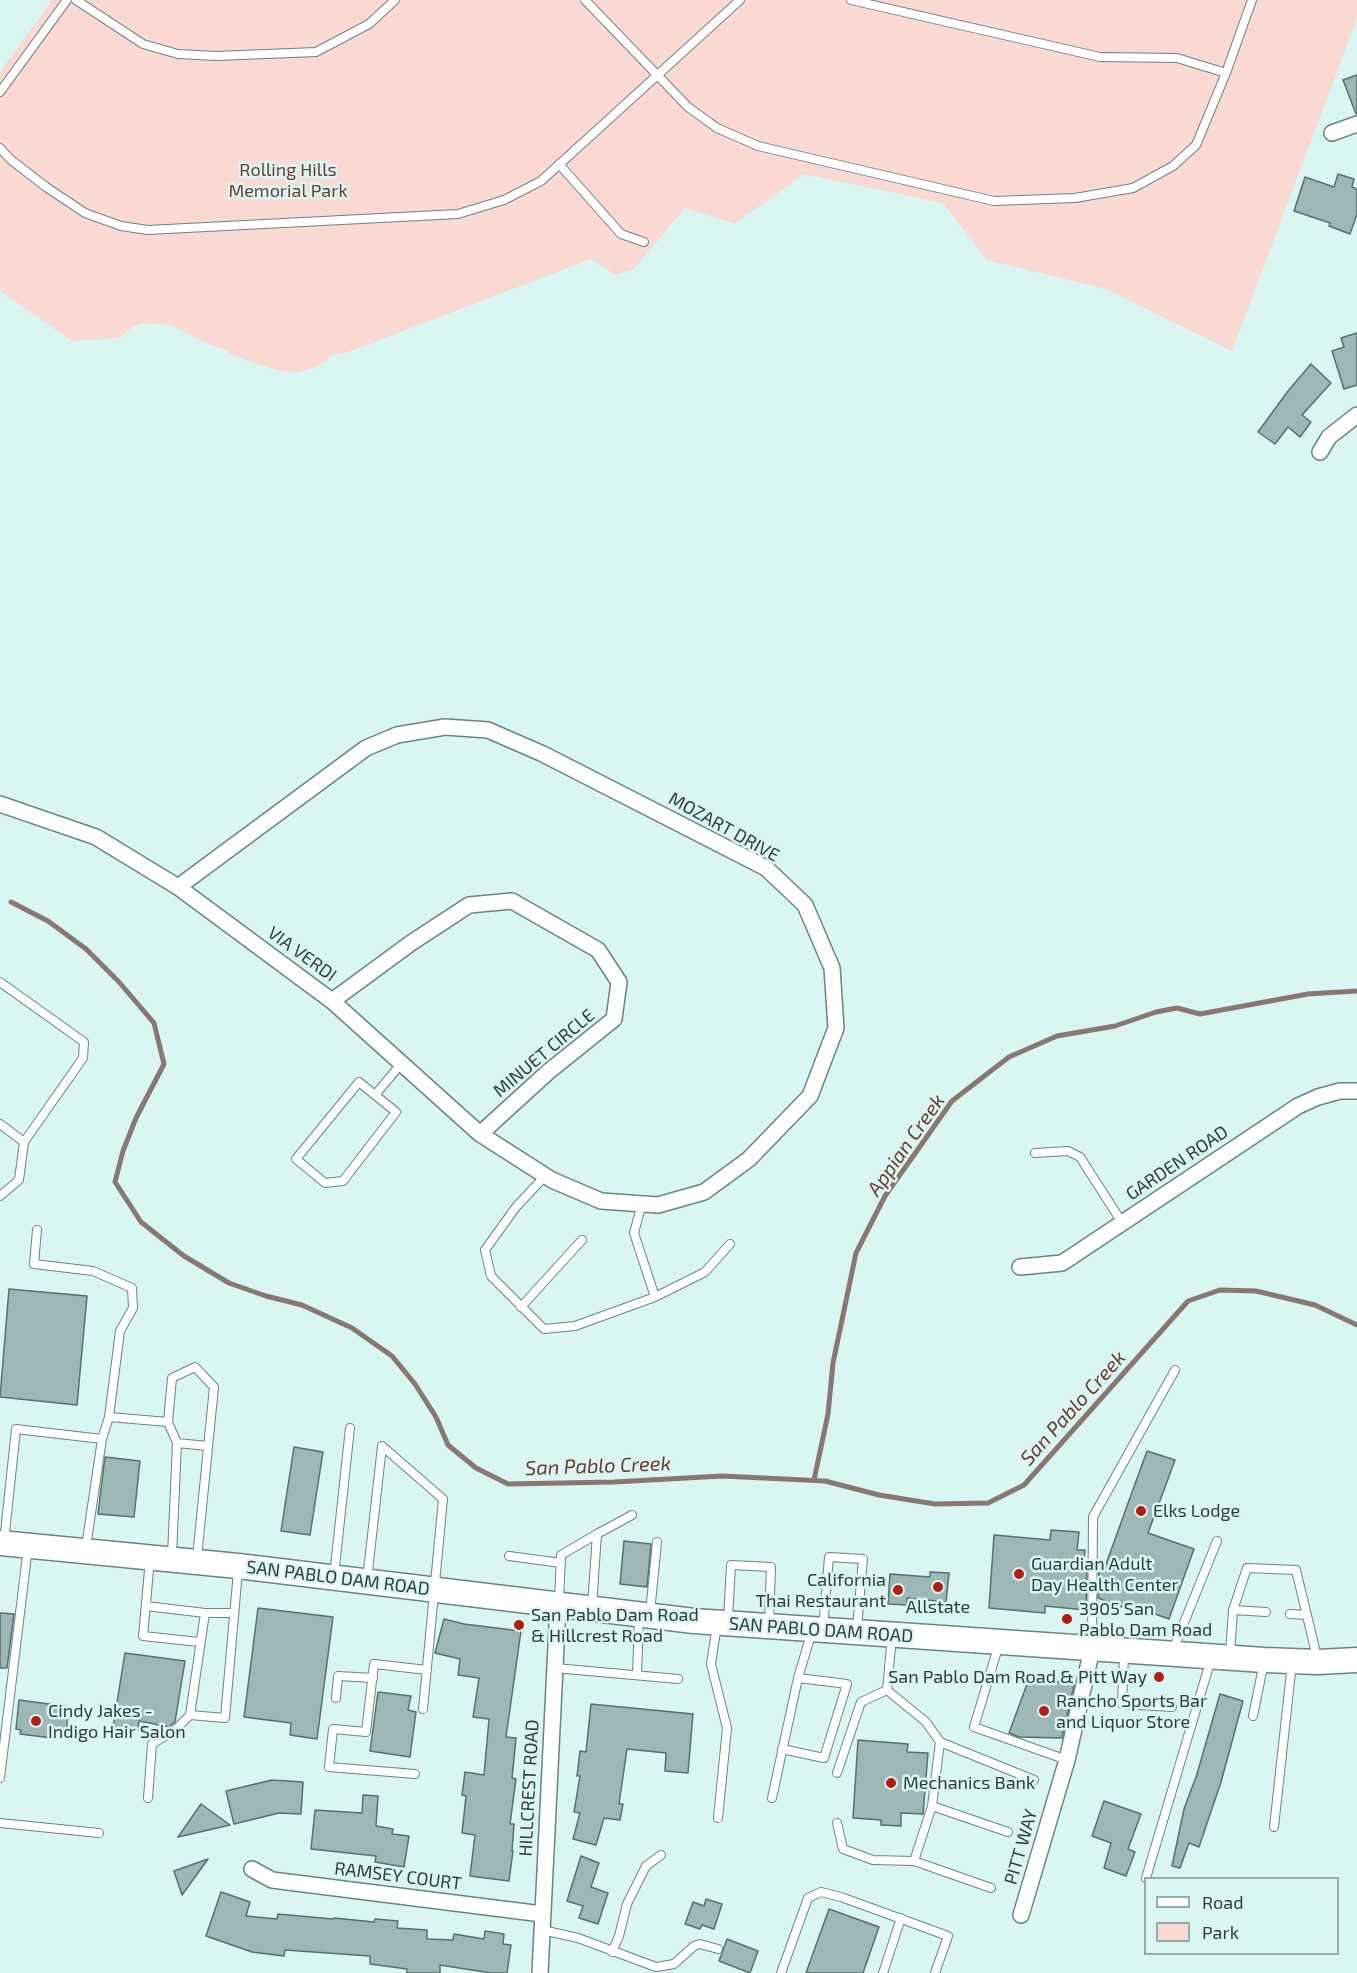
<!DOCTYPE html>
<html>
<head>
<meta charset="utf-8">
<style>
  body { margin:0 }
  #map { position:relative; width:1357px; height:1973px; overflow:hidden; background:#d9f6f3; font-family:"Exo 2",sans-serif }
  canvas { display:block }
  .legend { position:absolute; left:1144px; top:1877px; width:195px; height:78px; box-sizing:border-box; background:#d9f6f3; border:2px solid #96aca9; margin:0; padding:8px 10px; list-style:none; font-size:18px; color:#313c3b }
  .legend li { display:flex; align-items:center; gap:12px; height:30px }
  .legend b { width:30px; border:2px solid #96aca9 }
</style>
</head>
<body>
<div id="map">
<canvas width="1357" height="1973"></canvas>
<ul class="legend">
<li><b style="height:8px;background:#fff"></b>Road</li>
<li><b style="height:16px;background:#fad9d3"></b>Park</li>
</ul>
</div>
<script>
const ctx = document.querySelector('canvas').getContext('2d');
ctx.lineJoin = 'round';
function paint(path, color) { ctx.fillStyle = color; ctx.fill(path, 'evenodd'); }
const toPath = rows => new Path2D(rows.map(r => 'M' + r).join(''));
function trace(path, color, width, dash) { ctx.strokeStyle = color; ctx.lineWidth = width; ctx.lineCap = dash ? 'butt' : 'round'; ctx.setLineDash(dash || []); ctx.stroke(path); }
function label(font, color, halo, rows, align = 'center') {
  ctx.font = font + ' "Exo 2",sans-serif'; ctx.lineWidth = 5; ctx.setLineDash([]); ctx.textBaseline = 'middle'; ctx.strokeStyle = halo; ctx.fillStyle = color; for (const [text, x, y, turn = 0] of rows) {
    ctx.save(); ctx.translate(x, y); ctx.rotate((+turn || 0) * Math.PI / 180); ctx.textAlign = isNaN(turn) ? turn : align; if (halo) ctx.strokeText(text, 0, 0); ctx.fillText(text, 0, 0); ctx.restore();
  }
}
const green = toPath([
  [52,0,1357,0,1357,19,1232,351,1106,289,987,260,943,203,804,174,735,224,685,208,634,269,616,275,591,259,343,354,335,354,316,367,296,373,276,370,234,356,226,350,208,344,171,325,145,323,132,327,119,338,72,341,0,291,0,72]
]);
const stream = toPath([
  [11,902,48,921,86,949,119,982,154,1023,164,1064,136,1118,123,1151,115,1182,141,1222,184,1256,229,1283,266,1296,302,1305,352,1328,392,1356,415,1384,436,1417,448,1445,476,1468,508,1484,614,1482,722,1476,825,1481,879,1495,935,1504,988,1503,1024,1485,1188,1301,1220,1290,1256,1291,1315,1305,1357,1325],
  [814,1480,828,1414,833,1363,856,1253,885,1196,952,1101,1009,1057,1057,1036,1115,1026,1156,1012,1177,1008,1200,1014,1308,994,1357,991]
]);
const building = toPath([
  [1357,75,1357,114,1356,114,1343,80,1357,75],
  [1338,174,1354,179,1352,187,1357,189,1357,214,1350,234,1329,226,1330,223,1294,211,1305,177,1334,187,1338,174],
  [1357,333,1357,385,1344,389,1332,351,1344,347,1341,338,1357,333],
  [1311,364,1331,383,1302,415,1311,422,1300,437,1288,427,1275,444,1258,432,1288,391,1311,364],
  [9,1289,87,1296,77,1405,0,1397,9,1289],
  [294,1447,323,1452,310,1535,281,1531,294,1447],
  [1147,1451,1175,1460,1148,1533,1194,1549,1169,1619,1124,1603,1122,1607,1098,1598,1099,1563,1106,1564,1147,1451],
  [105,1457,140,1461,134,1517,98,1514,105,1457],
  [1051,1530,1079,1532,1077,1550,1085,1550,1084,1560,1087,1561,1086,1610,1045,1606,1045,1613,989,1608,994,1535,1050,1540,1051,1530],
  [624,1541,651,1544,647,1587,620,1584,624,1541],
  [930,1572,949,1573,946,1602,907,1598,907,1605,888,1604,890,1574,930,1577,930,1572],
  [258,1608,333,1617,317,1739,290,1735,291,1723,244,1717,258,1608],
  [0,1613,14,1614,7,1668,0,1668,0,1613],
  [444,1619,464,1624,521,1631,506,1737,516,1738,512,1778,516,1779,510,1824,514,1824,512,1851,513,1851,509,1881,470,1876,475,1835,462,1833,466,1796,462,1795,465,1772,484,1775,489,1719,473,1717,479,1678,458,1675,460,1659,435,1653,444,1619],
  [125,1653,185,1661,175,1722,171,1725,169,1727,139,1721,138,1730,113,1727,125,1653],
  [1030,1676,1074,1685,1062,1738,1019,1737,1009,1733,1030,1676],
  [378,1692,411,1696,408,1710,416,1712,410,1757,370,1751,378,1692],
  [1220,1694,1243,1701,1221,1782,1199,1847,1189,1843,1180,1868,1172,1866,1184,1809,1197,1774,1220,1694],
  [19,1700,64,1706,64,1710,68,1711,66,1735,61,1734,60,1739,20,1734,21,1730,16,1729,19,1700],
  [591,1704,693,1714,688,1773,665,1771,666,1753,627,1749,619,1804,623,1804,620,1820,604,1818,596,1845,573,1839,580,1813,574,1812,580,1776,577,1776,580,1751,586,1752,591,1704],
  [858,1740,908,1744,907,1752,928,1753,923,1814,901,1813,901,1826,881,1825,881,1820,853,1818,858,1740],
  [272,1780,303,1782,301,1814,279,1813,234,1824,226,1791,272,1780],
  [363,1795,378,1796,376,1826,393,1829,392,1834,409,1836,404,1867,375,1862,376,1856,311,1849,315,1810,362,1813,363,1795],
  [1104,1801,1141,1814,1128,1849,1135,1852,1126,1876,1104,1868,1111,1843,1092,1836,1104,1801],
  [201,1804,230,1825,178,1837,201,1804],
  [581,1856,599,1863,591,1887,608,1893,598,1924,579,1918,583,1906,567,1901,581,1856],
  [208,1859,182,1895,174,1871,208,1859],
  [221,1892,250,1902,246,1916,277,1919,278,1914,333,1919,334,1918,374,1922,375,1919,398,1921,397,1928,427,1930,427,1939,453,1940,454,1934,484,1939,485,1931,504,1934,503,1944,511,1945,507,1973,491,1973,440,1965,440,1973,407,1973,407,1969,370,1964,370,1956,285,1950,284,1956,252,1952,206,1936,221,1892],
  [706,1899,722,1904,714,1929,702,1925,700,1929,685,1924,693,1902,704,1906,706,1899],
  [829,1909,879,1927,863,1973,806,1973,829,1909],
  [727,1939,758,1951,750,1973,719,1961,727,1939]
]);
const service = toPath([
  [76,0,143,44,178,54,216,56,316,52,369,24,395,0],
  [585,0,688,107,717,128,758,146,994,201,1075,198,1133,188,1173,166,1196,145,1226,73,1177,58,1100,57,851,0],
  [1226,73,1252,0],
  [0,92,67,0],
  [0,148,10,159,46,187,85,213,121,226,148,230,458,214,504,200,541,181,740,0],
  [559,164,621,234,644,242],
  [0,982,84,1042,83,1058,24,1142],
  [375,1095,396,1112,343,1181,325,1183,296,1159,359,1082,375,1095,401,1064],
  [0,1124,24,1142,19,1180,0,1196],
  [1035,1153,1068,1151,1080,1157,1123,1224],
  [545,1176,516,1207,485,1250,491,1276,544,1329,575,1326,655,1297],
  [642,1203,634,1233,655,1297,705,1272,730,1244],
  [37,1230,34,1264,93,1271,132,1288,133,1308,120,1331,109,1417,102,1439],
  [521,1307,582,1240],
  [109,1417,168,1422],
  [177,1443,208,1446],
  [597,1534,632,1515],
  [4,1542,16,1429,102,1439,86,1547],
  [172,1555,177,1443,168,1422,172,1378,195,1367,214,1387,197,1558],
  [509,1556,561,1563],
  [150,1559,143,1636,199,1642],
  [334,1576,350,1428],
  [367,1580,382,1446,443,1499,423,1709],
  [559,1601,561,1555,597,1534,592,1606],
  [146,1606,205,1613],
  [1233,1610,1266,1612],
  [234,1613,205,1613,190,1715,225,1718,238,1571],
  [650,1613,657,1542],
  [1290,1614,1307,1615],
  [728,1619,731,1565,771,1567,769,1622],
  [717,1625,711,1664,727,1728,718,1818],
  [823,1628,829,1557,863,1559,857,1628],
  [999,1644,974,1727,1067,1760],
  [1092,1645,1093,1517,1175,1370],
  [1173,1650,1217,1541],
  [1230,1654,1233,1610,1247,1568,1296,1570,1317,1657],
  [1124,1655,1122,1704,1172,1707],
  [555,1668,678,1679],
  [637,1675,639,1617],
  [887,1690,892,1636],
  [336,1698,338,1676,373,1678],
  [1253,1716,1264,1662],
  [940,1742,932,1806,1008,1832],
  [782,1749,824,1758,847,1684,798,1678],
  [837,1773,861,1702,887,1690,926,1722,940,1742,1034,1780],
  [415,1774,329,1767,333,1729,366,1732,374,1664,427,1670],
  [0,1778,28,1547],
  [148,1798,152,1744,175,1730,190,1715],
  [772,1798,798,1678,812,1631],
  [932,1806,914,1861,991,1888],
  [0,1823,99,1833],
  [837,1823,843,1849,873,1860,914,1861],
  [1274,1827,1292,1663],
  [1146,1878,1211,1659],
  [542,1930,578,1938,656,1967,674,1964,694,1946,700,1944,718,1949],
  [612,1952,619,1936,627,1904,646,1866,661,1855],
  [781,1973,808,1898,821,1892,841,1897,948,1936,935,1973],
  [883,1973,901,1918]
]);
const minor = toPath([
  [1332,133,1357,124],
  [1320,452,1329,437,1357,415],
  [0,804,96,837,178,887,332,1001,480,1134,552,1180,601,1201,658,1205,704,1192,749,1159,810,1096,836,1028,832,968,805,905,766,868,543,754,488,730,445,727,397,735,366,748,178,887],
  [332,1001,411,943,469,905,512,901,598,950,619,982,614,1019,548,1072,480,1134],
  [1020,1267,1062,1263,1298,1106,1318,1097,1340,1091,1357,1091],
  [252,1869,272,1880,542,1914],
  [1021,1915,1067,1760,1092,1649],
  [540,1973,558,1605]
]);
const primary = toPath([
  [0,1543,238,1566,694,1621,1264,1660,1318,1662,1357,1660]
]);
const markers = [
  [1141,1511,6,"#af200f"],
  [1019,1574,6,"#af200f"],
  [938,1587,6,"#af200f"],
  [898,1590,6,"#af200f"],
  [1067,1619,6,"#af200f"],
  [519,1625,6,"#af200f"],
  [1159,1677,6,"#af200f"],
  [1044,1711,6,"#af200f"],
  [36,1721,6,"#af200f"],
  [891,1783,6,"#af200f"]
];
const parkNames = [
  ["Rolling Hills",288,170],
  ["Memorial Park",288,191]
];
const streetNames = [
  ["MOZART DRIVE",724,827,29],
  ["VIA VERDI",302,954,36],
  ["MINUET CIRCLE",544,1053,-40],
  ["GARDEN ROAD",1177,1163,-34],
  ["SAN PABLO DAM ROAD",338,1578,7],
  ["SAN PABLO DAM ROAD",821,1630,4],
  ["HILLCREST ROAD",529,1788,-87],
  ["PITT WAY",1021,1847,-74],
  ["RAMSEY COURT",398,1876,7]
];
const poiNames = [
  ["Elks Lodge",1153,1511],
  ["Guardian Adult",1031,1564],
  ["Day Health Center",1031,1585],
  ["California",886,1580,"right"],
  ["Thai Restaurant",886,1601,"right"],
  ["Allstate",938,1607,"center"],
  ["3905 San",1079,1609],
  ["Pablo Dam Road",1079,1630],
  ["San Pablo Dam Road",531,1615],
  ["& Hillcrest Road",531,1636],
  ["San Pablo Dam Road & Pitt Way",1147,1677,"right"],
  ["Rancho Sports Bar",1056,1701],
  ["and Liquor Store",1056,1722],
  ["Cindy Jakes -",48,1711],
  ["Indigo Hair Salon",48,1732],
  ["Mechanics Bank",903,1783]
];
const waterNames = [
  ["Appian Creek",906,1145,-55],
  ["San Pablo Creek",1073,1408,-48],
  ["San Pablo Creek",598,1466,-2]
];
paint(green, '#fad9d3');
trace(stream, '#8b7772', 5);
paint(building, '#9cb7b5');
trace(building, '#56706d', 1.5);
trace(service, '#6a8482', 10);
trace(minor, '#6a8482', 18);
trace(primary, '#6a8482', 27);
trace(service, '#fff', 8);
trace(minor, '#fff', 15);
trace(primary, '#fff', 24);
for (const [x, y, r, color] of markers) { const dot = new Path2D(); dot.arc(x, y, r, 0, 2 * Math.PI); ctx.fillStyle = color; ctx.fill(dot); trace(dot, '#d9f6f3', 2); }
label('18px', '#6c3b33', '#d9f6f3', parkNames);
label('18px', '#313c3b', '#d9f6f3', streetNames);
label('18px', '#313c3b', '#d9f6f3', poiNames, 'left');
label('italic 20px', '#6b3a31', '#d9f6f3', waterNames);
</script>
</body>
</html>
